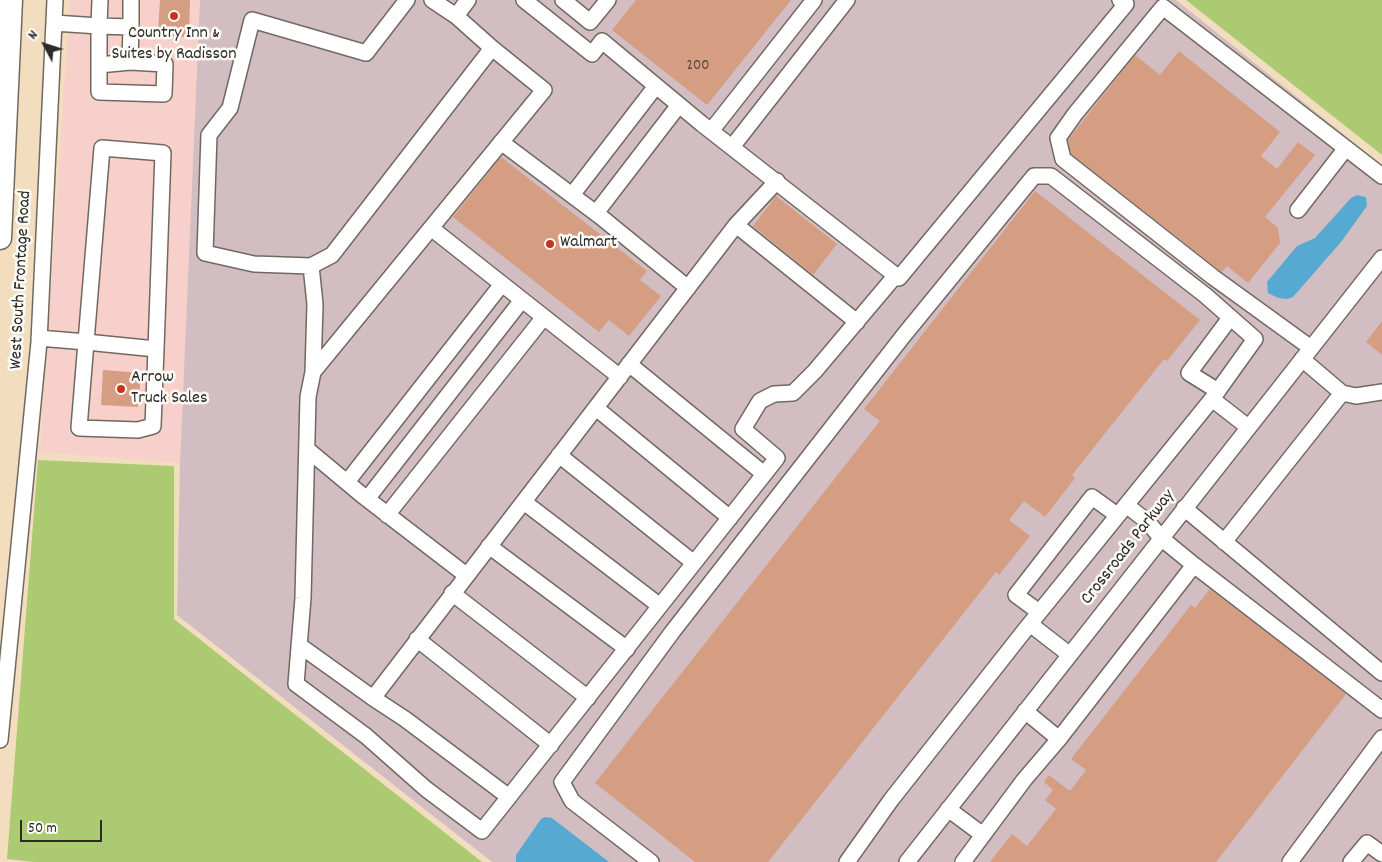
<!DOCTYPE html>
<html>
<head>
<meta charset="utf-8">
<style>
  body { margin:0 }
  #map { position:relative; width:1382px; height:862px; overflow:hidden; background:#f3ddbf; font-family:Dekko,sans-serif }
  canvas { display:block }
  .north { position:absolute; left:20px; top:20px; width:50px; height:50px; -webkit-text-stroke:4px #fdfcf7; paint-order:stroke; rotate:310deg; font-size:14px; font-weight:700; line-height:20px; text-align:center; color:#2b2b2b }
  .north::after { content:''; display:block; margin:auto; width:18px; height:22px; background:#2b2b2b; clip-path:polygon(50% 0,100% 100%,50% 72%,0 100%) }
  .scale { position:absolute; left:20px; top:820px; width:82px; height:22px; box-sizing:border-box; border:2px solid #2b2b2b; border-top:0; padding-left:6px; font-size:15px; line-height:18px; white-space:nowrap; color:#2b2b2b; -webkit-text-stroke:4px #fdfcf7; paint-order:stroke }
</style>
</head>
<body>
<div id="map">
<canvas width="1382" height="862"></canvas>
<div class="north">N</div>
<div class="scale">50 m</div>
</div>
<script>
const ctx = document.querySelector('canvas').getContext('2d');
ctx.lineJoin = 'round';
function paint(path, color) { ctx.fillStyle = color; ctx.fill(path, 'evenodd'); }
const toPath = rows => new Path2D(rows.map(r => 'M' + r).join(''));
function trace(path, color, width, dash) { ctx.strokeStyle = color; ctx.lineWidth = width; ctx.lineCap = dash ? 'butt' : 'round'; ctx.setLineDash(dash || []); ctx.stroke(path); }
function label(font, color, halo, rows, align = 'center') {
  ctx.font = font + ' Dekko,sans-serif'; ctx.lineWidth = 5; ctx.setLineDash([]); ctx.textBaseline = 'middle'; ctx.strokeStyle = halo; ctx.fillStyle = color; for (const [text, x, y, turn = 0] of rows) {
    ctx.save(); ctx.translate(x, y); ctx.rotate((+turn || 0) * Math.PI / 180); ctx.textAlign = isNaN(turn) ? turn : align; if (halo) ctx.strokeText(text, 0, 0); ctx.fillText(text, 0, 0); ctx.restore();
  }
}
const built = toPath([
  [70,0,200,0,180,463,40,452]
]);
const industrial = toPath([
  [200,0,1176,0,1382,165,1382,862,492,862,177,615,180,463]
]);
const green = toPath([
  [1186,0,1382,0,1382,155],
  [38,460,174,466,174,619,482,862,35,862,7,859]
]);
const water = toPath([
  [1357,195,1366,197,1367,206,1341,242,1293,297,1287,299,1278,298,1268,293,1267,282,1297,246,1315,238,1351,198],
  [545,817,552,818,609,862,516,862,516,855,541,819]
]);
const building = toPath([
  [160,0,190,0,189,37,162,36,162,32,158,32],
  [636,0,791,0,707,105,612,30],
  [1179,51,1280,132,1261,156,1277,169,1298,142,1315,155,1265,217,1278,228,1280,243,1248,283,1227,266,1222,272,1219,270,1071,154,1068,140,1135,55,1160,75],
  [501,157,647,271,640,280,661,296,629,336,609,320,599,332,453,217],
  [1035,191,1200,320,1167,361,1164,359,1072,475,1075,478,1045,517,1024,501,1009,520,1030,536,999,575,996,572,768,862,695,862,595,783,880,421,864,409],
  [776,196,837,244,813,275,753,226],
  [1382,321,1382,355,1366,342],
  [103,370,141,373,138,407,101,405],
  [1210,589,1346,694,1216,862,990,862,1012,834,1027,846,1056,809,1045,800,1053,790,1044,782,1049,775,1070,791,1086,770,1071,759,1191,605,1195,608]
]);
const minor = toPath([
  [407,0,366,53,252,20,230,108,209,135,205,253,254,264,311,266,332,255,492,48,456,16],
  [432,0,456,16,468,0],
  [524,0,592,54,602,41,702,124,899,278,1126,4,1120,0],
  [563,0,590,22,608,0],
  [54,23,99,26,100,0],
  [131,27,130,62,165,64,164,94,99,92,99,26,131,27,131,0],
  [99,65,130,62],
  [711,131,814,0],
  [501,142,601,217,688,288],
  [732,147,847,0],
  [777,181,736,225,857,322],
  [572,195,656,86],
  [1298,210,1346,148],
  [596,213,679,105],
  [431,228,620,377],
  [311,266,315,304,313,372,544,90,492,48],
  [39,338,86,342,156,349,163,153,102,148,86,342,79,428,138,430,153,426,156,349],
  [1311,348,1213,277,1063,159,1058,138,1075,114,1163,7,1382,176],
  [629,364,764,474],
  [313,372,308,397,303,598,296,684,366,736,426,789,482,831,777,458,743,429,760,401,774,394,793,393,815,371,896,275],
  [1218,391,1189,373,1230,318],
  [1342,393,1356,396,1382,392],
  [596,408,730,518],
  [308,450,362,495,466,575],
  [559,455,694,563],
  [347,482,502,284],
  [367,499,522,300],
  [524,502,660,606],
  [1126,505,1148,522,1161,538,1194,565,1382,710],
  [1184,508,1382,673],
  [387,515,544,317],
  [1224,542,1342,393,1302,359],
  [489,546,627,649],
  [452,593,588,698],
  [1039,612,1016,595,1092,497,1117,515],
  [1030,624,1070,655],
  [417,639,551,745],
  [299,645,373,698,736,225],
  [373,698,405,719,509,797],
  [1025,711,1059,739],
  [0,740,39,342,55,0],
  [948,809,983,835],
  [651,862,572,801,562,782,673,631,904,335,1034,176,1051,176,1205,295,1255,339,1212,399,1248,427],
  [847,862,891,800,1025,630,1212,399],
  [907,862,1382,258],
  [963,862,1024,780,1059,739,1194,565],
  [1290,862,1382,738],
  [1351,862,1367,843,1382,854]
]);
const highway = toPath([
  [0,238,11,0]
]);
const markers = [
  [174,16,5,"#c8321e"],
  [550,244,5,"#c8321e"],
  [121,389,5,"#c8321e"]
];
const numberNames = [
  ["200",698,67]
];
const poiNames = [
  ["Country Inn &",174,35,"center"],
  ["Suites by Radisson",174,56,"center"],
  ["Walmart",560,244],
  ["Arrow",131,379],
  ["Truck Sales",131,400]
];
const streetNames = [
  ["West South Frontage Road",22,280,-87],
  ["Crossroads Parkway",1129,548,-52]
];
paint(built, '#f7d0cb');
paint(industrial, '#d2bec2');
paint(green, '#abca71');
paint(water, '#56aad2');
paint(building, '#d59d81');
trace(minor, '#71695f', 18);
trace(highway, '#71695f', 25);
trace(minor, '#fff', 15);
trace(highway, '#fff', 22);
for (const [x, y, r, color] of markers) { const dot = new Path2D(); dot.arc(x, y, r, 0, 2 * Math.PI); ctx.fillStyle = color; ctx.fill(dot); trace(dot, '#fdfcf7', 2); }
label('15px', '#564840', null, numberNames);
label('18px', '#2b2b2b', '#fdfcf7', poiNames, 'left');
label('18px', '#2b2b2b', '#fdfcf7', streetNames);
</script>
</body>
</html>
